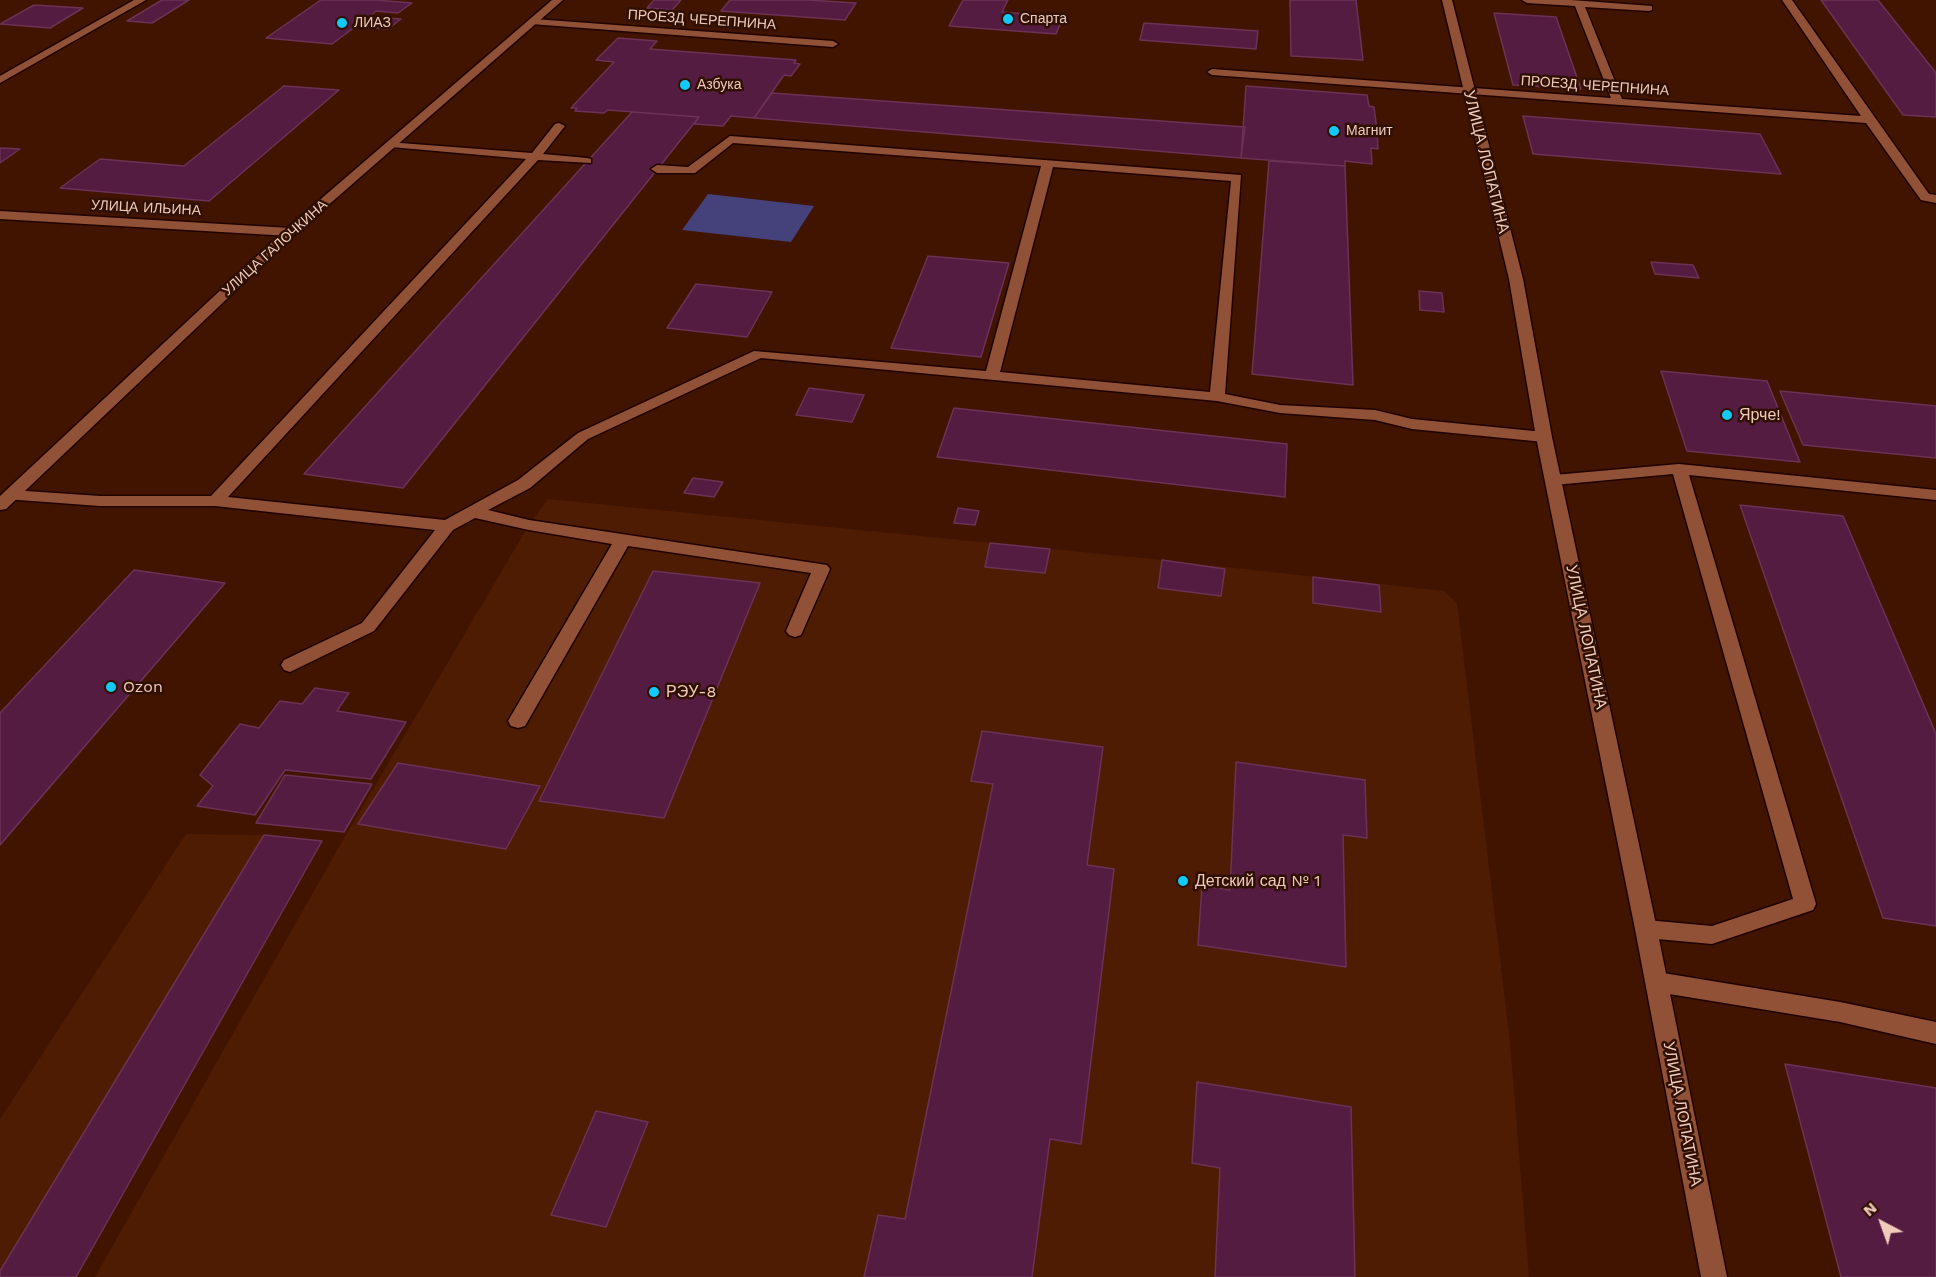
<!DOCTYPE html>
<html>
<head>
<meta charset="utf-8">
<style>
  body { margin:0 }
  #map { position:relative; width:1936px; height:1277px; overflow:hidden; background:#411400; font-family:"Work Sans",sans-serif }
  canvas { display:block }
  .north { position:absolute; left:1852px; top:1193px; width:60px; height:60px; -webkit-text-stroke:4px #301003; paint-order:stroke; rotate:319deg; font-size:16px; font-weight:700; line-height:24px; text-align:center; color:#f1ccbc }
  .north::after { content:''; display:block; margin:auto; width:21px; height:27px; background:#f1ccbc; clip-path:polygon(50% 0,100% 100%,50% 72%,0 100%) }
</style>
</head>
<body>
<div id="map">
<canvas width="1936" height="1277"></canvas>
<div class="north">N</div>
</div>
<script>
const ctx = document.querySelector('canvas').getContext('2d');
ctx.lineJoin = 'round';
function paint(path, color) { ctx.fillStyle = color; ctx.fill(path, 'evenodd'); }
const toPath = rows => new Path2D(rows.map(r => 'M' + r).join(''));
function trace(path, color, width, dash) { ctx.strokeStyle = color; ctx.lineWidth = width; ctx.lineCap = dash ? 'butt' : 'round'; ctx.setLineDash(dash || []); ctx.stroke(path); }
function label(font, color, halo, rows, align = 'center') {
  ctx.font = font + ' "Work Sans",sans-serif'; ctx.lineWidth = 5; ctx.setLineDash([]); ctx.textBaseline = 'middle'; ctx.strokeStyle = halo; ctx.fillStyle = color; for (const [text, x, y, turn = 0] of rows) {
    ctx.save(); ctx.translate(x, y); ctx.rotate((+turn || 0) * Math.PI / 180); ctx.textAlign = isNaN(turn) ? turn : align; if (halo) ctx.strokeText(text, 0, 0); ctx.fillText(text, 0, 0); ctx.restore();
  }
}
const built = toPath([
  [548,499,1162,560,1444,591,1457,603,1510,1041,1529,1277,95,1277,344,838,529,525],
  [186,834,264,835,322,841,76,1277,0,1277,0,1119]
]);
const green = toPath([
  [708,194,814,206,791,242,682,230]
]);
const building = toPath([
  [162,0,189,0,152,23,127,21,162,0],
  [321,0,376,0,412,3,398,13,376,11,369,17,401,19,388,29,355,27,332,44,266,38,321,0],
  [654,0,681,0,672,10,647,8,654,0],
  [730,0,809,0,856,3,845,20,721,11,730,0],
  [963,0,1008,0,1002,12,1063,17,1056,34,949,26,963,0],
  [1290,0,1356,0,1363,60,1291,56,1290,0],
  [1821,0,1878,0,1936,73,1936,117,1903,115,1821,0],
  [34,5,83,8,50,28,0,24,34,5],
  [1494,13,1556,17,1581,89,1513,85,1494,13],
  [1144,23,1258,31,1256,49,1140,40,1144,23],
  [618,38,657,41,650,49,796,60,794,63,800,64,791,76,784,75,754,118,731,116,723,126,694,124,699,117,608,110,604,113,575,111,577,108,571,108,614,62,596,60,618,38],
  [284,86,339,90,209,201,60,188,100,159,184,166,284,86],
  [1246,86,1367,95,1369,106,1374,107,1377,130,1378,149,1371,148,1372,164,1345,161,1345,166,1241,158,1246,86],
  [772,93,1245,127,1241,158,754,118,772,93],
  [632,112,699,117,403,488,304,474,632,112],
  [1523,116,1760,134,1781,174,1533,154,1523,116],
  [0,148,20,149,0,163,0,148],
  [1269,161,1345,166,1353,385,1252,374,1269,161],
  [928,256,1009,263,981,357,891,348,928,256],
  [1651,262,1693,265,1699,278,1655,274,1651,262],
  [696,284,772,292,747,337,667,328,696,284],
  [1419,291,1442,293,1444,312,1420,310,1419,291],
  [1661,371,1767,381,1800,462,1687,451,1661,371],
  [809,388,864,395,852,422,796,415,809,388],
  [1780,391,1936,406,1936,458,1803,445,1780,391],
  [954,408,1287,444,1285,497,937,457,954,408],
  [693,478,723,482,714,497,684,493,693,478],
  [1740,505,1843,516,1936,734,1936,926,1883,918,1740,505],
  [958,508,979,511,975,525,954,523,958,508],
  [990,543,1050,549,1045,573,985,567,990,543],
  [1162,560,1225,569,1221,596,1158,588,1162,560],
  [134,570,225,583,0,845,0,713,134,570],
  [653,571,760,583,664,818,539,801,653,571],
  [1313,577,1379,585,1381,612,1313,603,1313,577],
  [315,688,349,693,337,711,406,722,371,779,285,770,255,815,197,806,213,786,200,775,240,724,259,728,280,701,302,704,315,688],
  [982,731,1103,747,1087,865,1114,869,1081,1144,1050,1139,1032,1277,864,1277,878,1215,905,1219,993,784,971,781,982,731],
  [1236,762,1365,780,1367,838,1343,835,1346,967,1198,945,1202,886,1230,890,1236,762],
  [398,763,540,786,506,849,358,824,398,763],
  [285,775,372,784,344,832,256,823,285,775],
  [264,835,322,841,76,1277,0,1277,0,1271,264,835],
  [1785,1064,1936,1088,1936,1277,1841,1277,1785,1064],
  [1197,1082,1351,1107,1355,1277,1215,1277,1220,1168,1192,1163,1197,1082],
  [596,1111,648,1122,606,1227,551,1215,596,1111]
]);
const lane = toPath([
  [1522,0,1571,0,1652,6,1652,10,1649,11,1585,7,1622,99,1861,116,1782,0,1792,0,1929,194,1936,195,1936,203,1921,200,1866,123,1212,75,1207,72,1212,69,1611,98,1575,6,1527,3,1522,0],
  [534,19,833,41,838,44,833,47,531,24,531,20,534,19],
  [559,123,565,126,543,154,587,158,591,159,591,163,538,160,228,497,445,520,518,480,578,433,754,351,986,371,1041,166,733,143,695,173,657,173,651,169,657,165,688,167,730,136,1241,175,1225,394,1280,405,1375,410,1412,419,1544,432,1552,437,1544,442,1412,429,1375,420,1280,413,1217,401,761,358,588,439,530,488,488,510,529,520,827,565,830,569,801,635,795,637,789,635,786,631,811,573,628,546,525,726,518,728,511,726,508,721,612,544,529,530,475,518,453,530,374,631,290,672,284,670,281,665,284,660,362,623,435,530,215,506,100,506,5,499,3,495,11,490,100,496,211,496,526,159,391,147,387,146,387,142,532,153,555,124,559,123],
  [1053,167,1231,181,1210,392,1000,372,1053,167],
  [1679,464,1936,490,1936,500,1689,475,1816,904,1813,910,1712,944,1646,938,1638,936,1635,929,1638,922,1646,920,1712,926,1793,899,1673,474,1554,485,1546,480,1554,475,1679,464],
  [1657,972,1840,1002,1936,1022,1936,1044,1840,1022,1657,992,1649,989,1646,982,1649,975,1657,972]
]);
const street = toPath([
  [134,0,146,0,0,83,0,76,134,0],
  [1442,0,1452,0,1523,279,1552,437,1657,929,1727,1277,1701,1277,1635,929,1536,437,1509,279,1442,0],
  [0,211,290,228,296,232,290,236,0,219,0,211]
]);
const secondary = toPath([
  [552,0,563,0,294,235,6,509,0,510,0,496,286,229,552,0]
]);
const markers = [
  [1008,19,6,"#11cafb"],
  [342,23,6,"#11cafb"],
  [685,85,6,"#11cafb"],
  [1334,131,6,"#11cafb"],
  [1727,415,6,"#11cafb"],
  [111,687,6,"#11cafb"],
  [654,692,6,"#11cafb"],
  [1183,881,6,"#11cafb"]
];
const farPoinames = [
  ["Спарта",1020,19],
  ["ЛИАЗ",354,23],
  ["Азбука",697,85],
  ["Магнит",1346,131]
];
const farStreetnames = [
  ["ПРОЕЗД ЧЕРЕПНИНА",702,20,4],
  ["ПРОЕЗД ЧЕРЕПНИНА",1595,86,4],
  ["УЛИЦА ИЛЬИНА",146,208,3],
  ["УЛИЦА ГАЛОЧКИНА",275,248,-42]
];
const streetNames = [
  ["УЛИЦА ЛОПАТИНА",1486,162,76],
  ["УЛИЦА ЛОПАТИНА",1586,637,78],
  ["УЛИЦА ЛОПАТИНА",1682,1114,79]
];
const poiNames = [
  ["Ярче!",1739,415],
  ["Ozon",123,687],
  ["РЭУ-8",666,692],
  ["Детский сад № 1",1195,881]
];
paint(built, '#4e1c02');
paint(green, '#45427b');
paint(building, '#541c40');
trace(building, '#6c3256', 1.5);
trace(lane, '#200300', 3);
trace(street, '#200300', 3);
trace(secondary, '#200300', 3);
paint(lane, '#915136');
paint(street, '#915136');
paint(secondary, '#915136');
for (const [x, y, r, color] of markers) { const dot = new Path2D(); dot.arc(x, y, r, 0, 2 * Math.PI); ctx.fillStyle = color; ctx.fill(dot); trace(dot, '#301003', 2); }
label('14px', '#f1ccbc', '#301003', farPoinames, 'left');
label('14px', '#f1ccbc', '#301003', farStreetnames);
label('16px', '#f1ccbc', '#301003', streetNames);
label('16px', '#f1ccbc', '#301003', poiNames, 'left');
</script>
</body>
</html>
